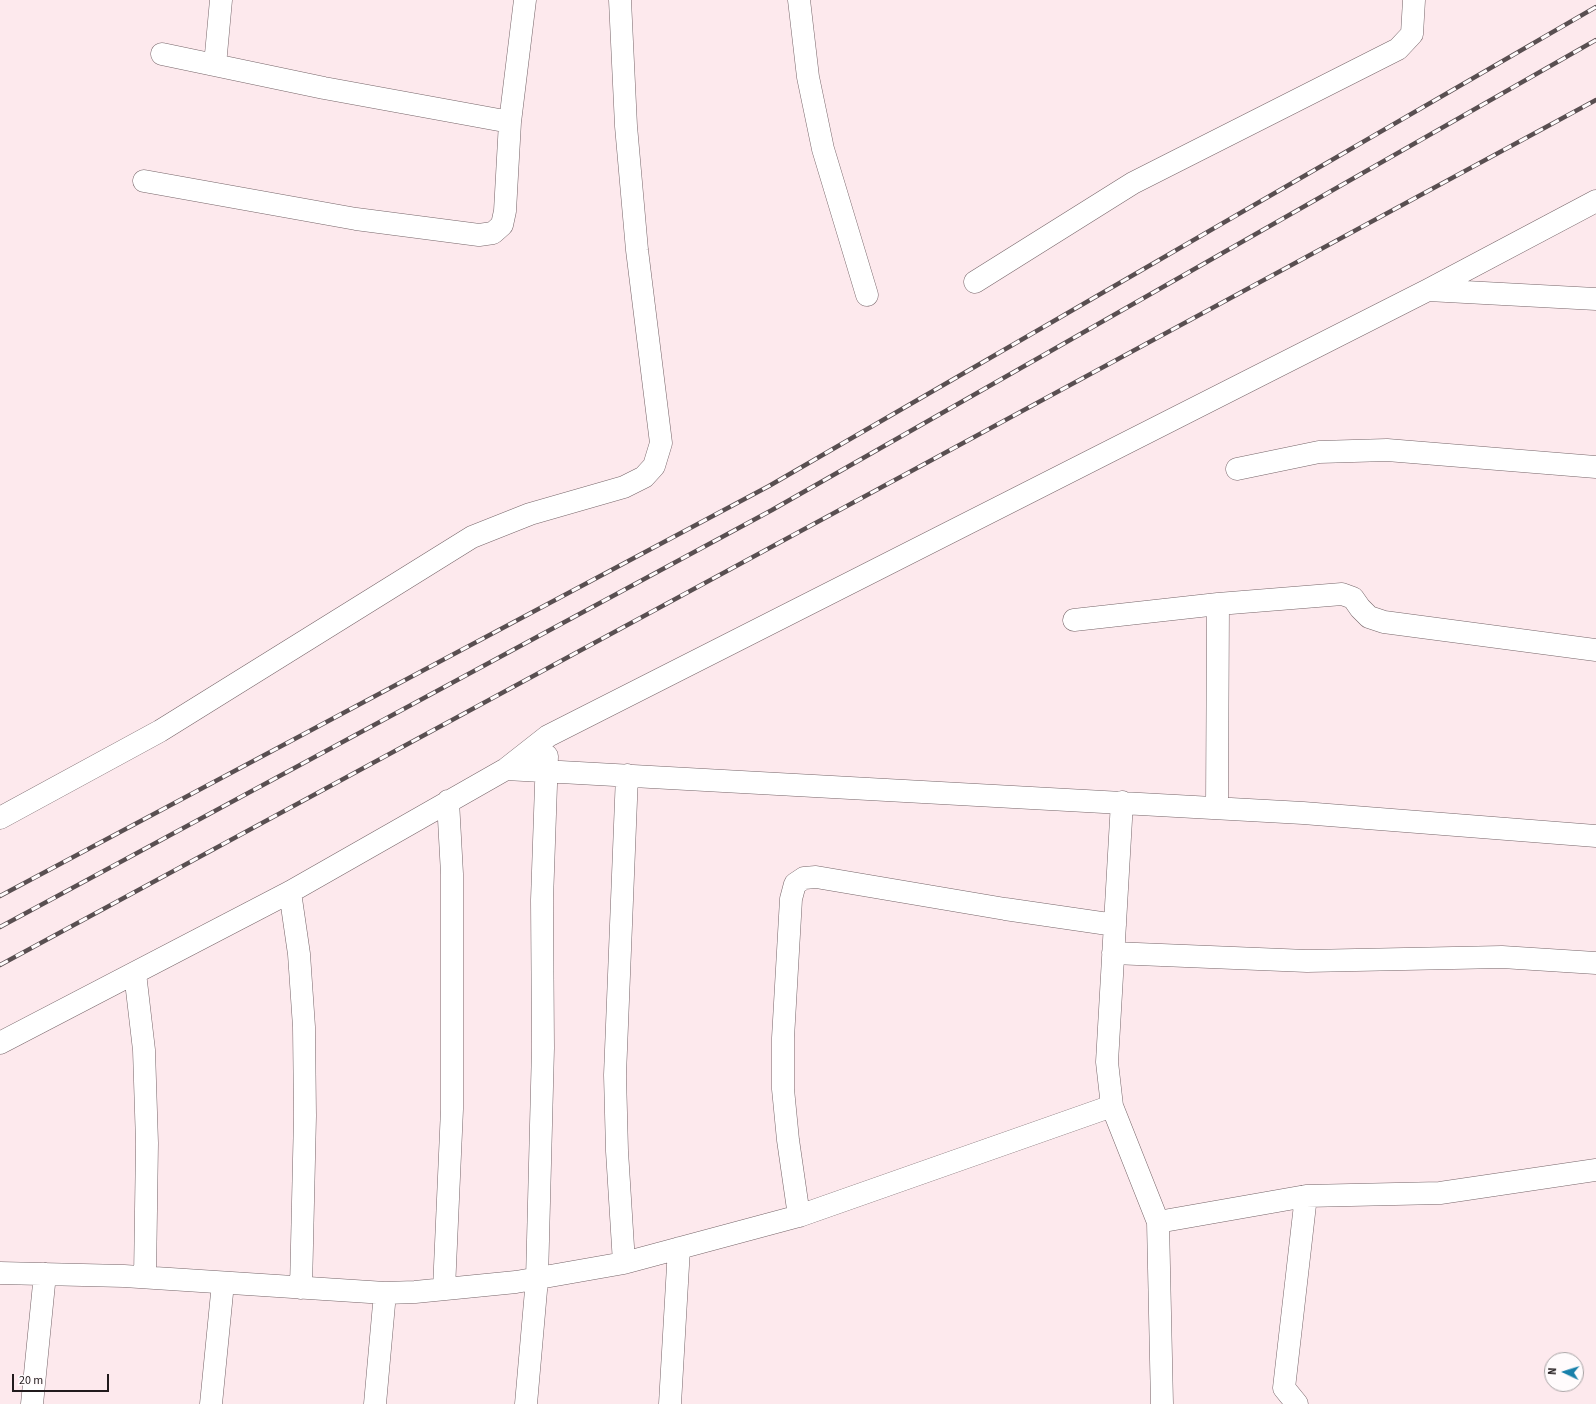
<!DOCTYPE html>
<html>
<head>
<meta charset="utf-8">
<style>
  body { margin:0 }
  #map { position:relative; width:1596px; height:1404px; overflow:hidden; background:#fde9ed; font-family:"Source Sans 3",sans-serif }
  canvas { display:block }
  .north { position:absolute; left:1544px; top:1352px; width:40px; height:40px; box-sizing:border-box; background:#fffbfc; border:1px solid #a6a1a2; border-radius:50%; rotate:274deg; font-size:11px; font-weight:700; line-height:16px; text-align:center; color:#211a1c }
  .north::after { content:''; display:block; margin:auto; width:14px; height:18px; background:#1880aa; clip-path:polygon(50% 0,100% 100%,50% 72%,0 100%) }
  .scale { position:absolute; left:12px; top:1374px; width:97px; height:18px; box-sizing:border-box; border:2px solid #211a1c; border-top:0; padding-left:5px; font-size:12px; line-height:14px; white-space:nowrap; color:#211a1c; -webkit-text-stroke:3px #fffbfc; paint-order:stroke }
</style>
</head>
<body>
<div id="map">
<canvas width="1596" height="1404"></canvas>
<div class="north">N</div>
<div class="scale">20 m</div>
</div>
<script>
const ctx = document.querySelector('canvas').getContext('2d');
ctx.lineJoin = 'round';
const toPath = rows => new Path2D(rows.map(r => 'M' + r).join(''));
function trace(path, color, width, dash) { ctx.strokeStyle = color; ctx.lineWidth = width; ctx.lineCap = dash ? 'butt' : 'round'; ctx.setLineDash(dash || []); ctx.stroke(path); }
const minor = toPath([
  [799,0,808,77,823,149,867,295],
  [162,54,324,88,510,122],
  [215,65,221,0],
  [144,181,356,219,479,235,493,233,502,225,505,211,510,122,525,0],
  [975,282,1133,183,1398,49,1412,34,1414,0],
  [1428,290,1596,299],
  [1237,469,1319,452,1387,450,1596,467],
  [1074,620,1218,604,1342,594,1353,598,1360,608,1369,617,1384,622,1596,650],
  [506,769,1303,813,1596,836],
  [1122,802,1107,1062,1112,1106,1158,1222,1162,1404],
  [1217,808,1218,604],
  [0,818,160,731,472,537,530,514,624,487,644,477,654,466,661,443,637,250,626,126,620,0],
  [290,892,299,954,304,1027,305,1116,301,1288],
  [1113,953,1307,961,1502,957,1596,963],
  [135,973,144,1050,147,1143,145,1277],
  [0,1043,290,892,506,769,548,736,1428,290,1596,201],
  [799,1216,788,1140,783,1089,783,1038,791,899,795,884,804,878,816,877,1005,909,1115,925],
  [1158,1222,1306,1196,1440,1193,1596,1170],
  [624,1263,617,1151,615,1075,627,775],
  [0,1273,124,1276,385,1293,415,1292,516,1282,624,1263,799,1216,1112,1106],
  [444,1289,452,1109,452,874,448,801],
  [32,1404,45,1274],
  [211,1404,223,1283],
  [375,1404,385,1293],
  [526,1404,537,1279,543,1048,542,900,547,756],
  [670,1404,679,1248],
  [1297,1404,1284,1388,1306,1196]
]);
const rail = toPath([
  [0,896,769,486,1596,7],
  [0,927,772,510,1596,40],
  [0,965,1596,100]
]);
trace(minor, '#766569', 23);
trace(minor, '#fff', 22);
trace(rail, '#594f51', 4.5);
trace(rail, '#fffbfc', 3, [9]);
</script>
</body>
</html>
